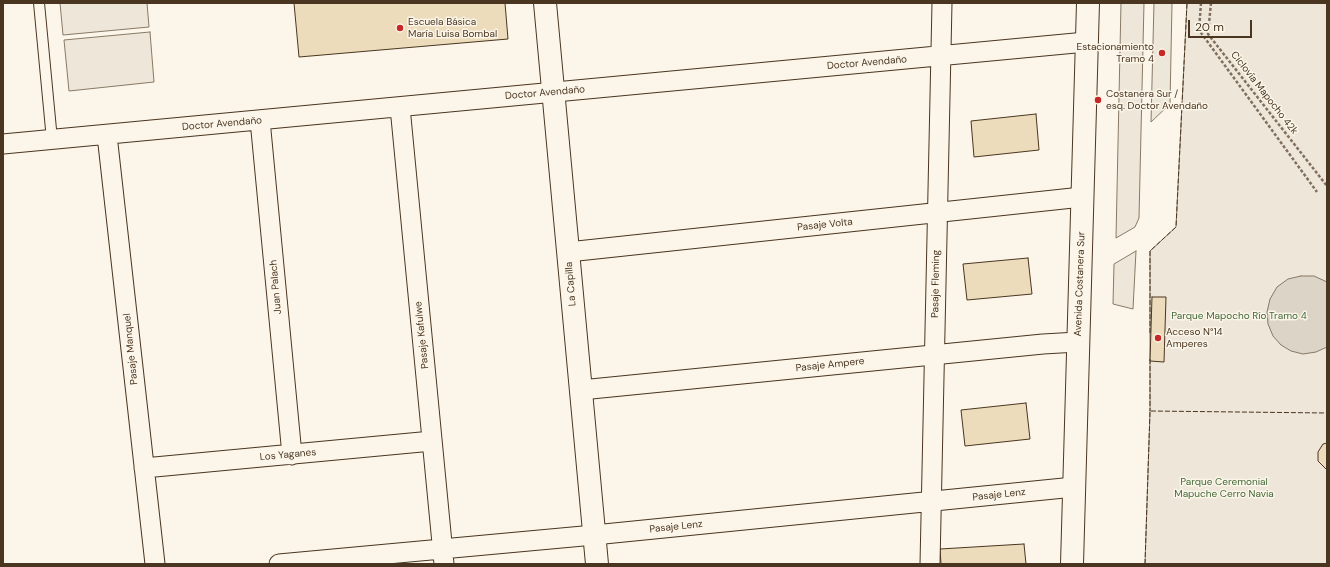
<!DOCTYPE html>
<html>
<head>
<meta charset="utf-8">
<style>
  body { margin:0 }
  #map { position:relative; width:1330px; height:567px; overflow:hidden; background:#fbf6e9; font-family:"DM Sans",sans-serif }
  canvas { display:block }
  .frame { position:absolute; inset:0; border:4px solid #4a3520; pointer-events:none }
  .scale { position:absolute; left:1188px; top:20px; width:64px; height:18px; box-sizing:border-box; border:2px solid #4a3520; border-top:0; padding-left:5px; font-size:12px; line-height:14px; white-space:nowrap; color:#4a3520; -webkit-text-stroke:3px #fbf6e9; paint-order:stroke }
</style>
</head>
<body>
<div id="map">
<canvas width="1330" height="567"></canvas>
<div class="frame"></div>
<div class="scale">20 m</div>
</div>
<script>
const ctx = document.querySelector('canvas').getContext('2d');
ctx.lineJoin = 'round';
function paint(path, color) { ctx.fillStyle = color; ctx.fill(path, 'evenodd'); }
const toPath = rows => new Path2D(rows.map(r => 'M' + r).join(''));
function trace(path, color, width, dash) { ctx.strokeStyle = color; ctx.lineWidth = width; ctx.lineCap = dash ? 'butt' : 'round'; ctx.setLineDash(dash || []); ctx.stroke(path); }
function label(font, color, halo, rows, align = 'center') {
  ctx.font = font + ' "DM Sans",sans-serif'; ctx.lineWidth = 3; ctx.setLineDash([]); ctx.textBaseline = 'middle'; ctx.strokeStyle = halo; ctx.fillStyle = color; for (const [text, x, y, turn = 0] of rows) {
    ctx.save(); ctx.translate(x, y); ctx.rotate((+turn || 0) * Math.PI / 180); ctx.textAlign = isNaN(turn) ? turn : align; if (halo) ctx.strokeText(text, 0, 0); ctx.fillText(text, 0, 0); ctx.restore();
  }
}
const green = toPath([
  [60,3,147,3,149,27,63,35,60,3],
  [1121,3,1144,3,1139,218,1135,227,1116,238,1121,3],
  [1187,3,1327,3,1327,564,1145,564,1150,411,1150,251,1176,227,1187,3],
  [150,32,154,82,69,91,64,40,150,32],
  [1136,251,1133,309,1113,304,1114,264,1136,251]
]);
const parking = toPath([
  [1154,3,1172,3,1170,104,1151,122,1154,3]
]);
const water = toPath([
  [1301,276,1314,276,1327,282,1327,347,1316,352,1303,354,1291,351,1281,345,1273,336,1268,324,1267,312,1270,299,1277,287,1288,279,1301,276]
]);
const building = toPath([
  [294,3,505,3,508,39,299,57,294,3],
  [1036,114,1039,150,974,157,971,121,1036,114],
  [1028,258,1032,294,967,300,963,264,1028,258],
  [1152,297,1166,297,1164,362,1150,361,1152,297],
  [1026,403,1030,439,965,446,961,410,1026,403],
  [1327,443,1327,470,1318,461,1318,452,1323,444,1327,443],
  [1024,544,1026,564,941,564,940,549,1024,544]
]);
const path = toPath([
  [1201,3,1199,30,1317,192],
  [1211,3,1208,34,1327,186]
]);
const service = toPath([
  [39,3,52,140]
]);
const minor = toPath([
  [400,107,444,564],
  [260,120,292,455],
  [107,135,155,564],
  [3,144,1086,42],
  [568,252,1082,197],
  [581,390,1043,344,1078,342],
  [144,468,432,441],
  [279,564,594,535,1074,487],
  [930,564,942,3]
]);
const tertiary = toPath([
  [545,3,597,564]
]);
const secondary = toPath([
  [1072,564,1088,3]
]);
const fence = toPath([
  [1150,333,1150,251,1176,227,1187,3],
  [1150,359,1150,411],
  [1145,564,1150,411,1327,413]
]);
const markers = [
  [400,28,4,"#c62828"],
  [1162,53,4,"#c62828"],
  [1098,100,4,"#c62828"],
  [1158,338,4,"#c62828"]
];
const poiNames = [
  ["Escuela Básica",408,22],
  ["María Luisa Bombal",408,34],
  ["Estacionamiento",1154,47,"right"],
  ["Tramo 4",1154,59,"right"],
  ["Costanera Sur /",1106,94],
  ["esq. Doctor Avendaño",1106,106],
  ["Acceso N°14",1166,332],
  ["Amperes",1166,344]
];
const streetNames = [
  ["Doctor Avendaño",867,63,-5],
  ["Doctor Avendaño",545,93,-5],
  ["Ciclovía Mapocho 42k",1264,93,52],
  ["Doctor Avendaño",222,124,-5],
  ["Pasaje Volta",825,225,-6],
  ["La Capilla",571,284,-95],
  ["Pasaje Fleming",936,284,-89],
  ["Avenida Costanera Sur",1080,284,-88],
  ["Juan Palach",276,287,-95],
  ["Pasaje Kafulwe",422,335,-96],
  ["Pasaje Manquel",131,349,-96],
  ["Pasaje Ampere",830,365,-6],
  ["Los Yaganes",288,455,-5],
  ["Pasaje Lenz",999,495,-6],
  ["Pasaje Lenz",676,527,-6]
];
const parkNames = [
  ["Parque Mapocho Río Tramo 4",1239,316],
  ["Parque Ceremonial",1224,482],
  ["Mapuche Cerro Navia",1224,494]
];
paint(green, '#ede6d9');
trace(green, '#887966', 1);
paint(parking, '#ede7d9');
trace(parking, '#887966', 1);
paint(water, '#dcd4c6');
trace(water, '#887966', 1);
paint(building, '#ecdcbc');
trace(building, '#4a3520', 1);
trace(service, '#4a3520', 12);
trace(minor, '#4a3520', 21);
trace(tertiary, '#4a3520', 24);
trace(secondary, '#4a3520', 24);
trace(path, '#7f6f5c', 2.5, [3, 2]);
trace(service, '#fbf6e9', 10);
trace(minor, '#fbf6e9', 19);
trace(tertiary, '#fbf6e9', 22);
trace(secondary, '#fbf6e9', 22);
trace(fence, '#4a3520', 1, [5, 2]);
for (const [x, y, r, color] of markers) { const dot = new Path2D(); dot.arc(x, y, r, 0, 2 * Math.PI); ctx.fillStyle = color; ctx.fill(dot); trace(dot, '#fbf6e9', 1.5); }
label('10px', '#4a3520', '#fbf6e9', poiNames, 'left');
label('10px', '#4a3520', '#fbf6e9', streetNames);
label('10px', '#436837', '#fbf6e9', parkNames);
</script>
</body>
</html>
